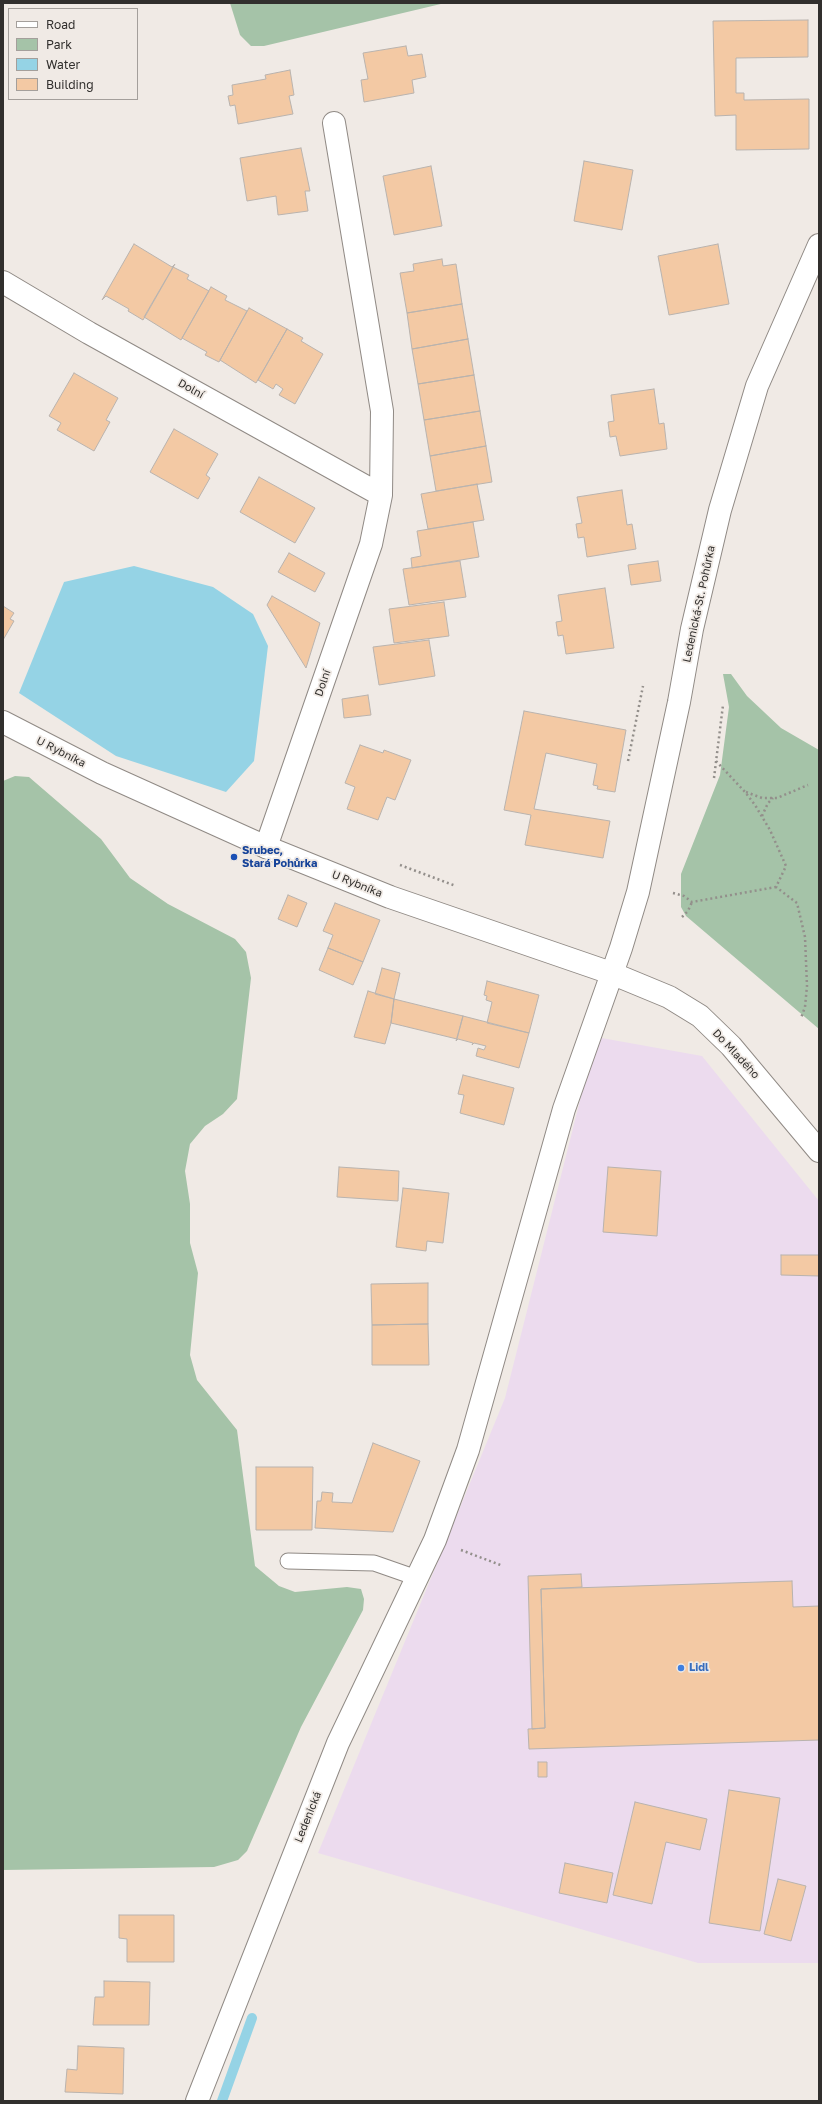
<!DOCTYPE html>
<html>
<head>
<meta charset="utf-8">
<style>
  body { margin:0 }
  #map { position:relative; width:822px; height:2104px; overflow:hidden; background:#f0eae5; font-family:"Golos Text",sans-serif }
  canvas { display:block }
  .frame { position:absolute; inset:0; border:4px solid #312f2d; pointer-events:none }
  .legend { position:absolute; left:8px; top:8px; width:130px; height:92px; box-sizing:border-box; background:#f0eae5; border:1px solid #a49f9b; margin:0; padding:5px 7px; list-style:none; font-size:12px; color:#312f2d }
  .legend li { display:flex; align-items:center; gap:8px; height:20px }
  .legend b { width:20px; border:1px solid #a49f9b }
</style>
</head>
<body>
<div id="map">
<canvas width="822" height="2104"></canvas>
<div class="frame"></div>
<ul class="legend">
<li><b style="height:5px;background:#fff"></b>Road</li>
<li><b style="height:11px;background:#a5c3a8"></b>Park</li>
<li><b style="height:11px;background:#95d3e5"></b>Water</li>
<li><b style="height:11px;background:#f3c9a4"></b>Building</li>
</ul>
</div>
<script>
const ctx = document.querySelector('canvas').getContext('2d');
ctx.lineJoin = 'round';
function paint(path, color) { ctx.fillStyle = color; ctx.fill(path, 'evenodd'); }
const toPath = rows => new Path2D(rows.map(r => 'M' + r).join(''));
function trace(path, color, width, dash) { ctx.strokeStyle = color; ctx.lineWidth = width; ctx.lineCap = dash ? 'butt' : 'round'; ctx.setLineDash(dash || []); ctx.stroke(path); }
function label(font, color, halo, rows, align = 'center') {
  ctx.font = font + ' "Golos Text",sans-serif'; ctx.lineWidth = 3.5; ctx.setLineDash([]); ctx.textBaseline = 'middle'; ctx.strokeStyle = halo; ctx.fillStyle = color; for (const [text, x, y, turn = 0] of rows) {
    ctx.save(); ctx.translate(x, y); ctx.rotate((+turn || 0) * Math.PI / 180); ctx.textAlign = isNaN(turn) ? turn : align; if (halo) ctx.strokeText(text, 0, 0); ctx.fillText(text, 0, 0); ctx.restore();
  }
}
const commercial = toPath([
  [596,1037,702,1056,819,1201,819,1963,698,1963,318,1853,505,1398]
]);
const green = toPath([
  [230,3,445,3,264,46,251,46,240,35],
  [723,674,731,674,747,696,781,728,819,750,819,1029,686,916,681,907,681,874,720,775,729,707],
  [15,776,29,777,101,839,130,878,168,904,235,939,246,952,251,978,237,1099,223,1114,205,1126,190,1144,185,1171,190,1204,190,1243,198,1273,190,1355,197,1380,237,1430,255,1566,279,1586,295,1592,347,1587,361,1589,364,1599,363,1610,301,1727,247,1851,238,1860,214,1867,3,1870,3,781]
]);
const water = toPath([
  [134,566,213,587,253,614,268,646,254,761,226,792,116,756,19,693,64,582]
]);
const stream = toPath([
  [222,2101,252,2018]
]);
const building = toPath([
  [808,20,808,57,736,58,736,93,744,93,744,100,809,99,809,149,736,150,736,115,715,116,713,21,808,20],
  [406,46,408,56,422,54,426,77,412,80,414,93,364,102,361,80,368,79,363,53,406,46],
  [290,70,294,95,289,96,293,114,238,124,235,105,230,106,228,96,233,95,232,85,266,79,265,75,290,70],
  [301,148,310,191,305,191,308,211,278,215,276,196,247,201,240,158,301,148],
  [584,161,633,170,622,230,574,221,584,161],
  [431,166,442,226,394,235,383,176,431,166],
  [134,244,172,267,175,264,143,320,128,311,129,309,106,296,102,300,134,244],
  [718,244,729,304,669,315,658,256,718,244],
  [442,259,443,266,456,264,462,304,407,313,400,273,414,271,413,264,442,259],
  [173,267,189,275,187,279,209,291,181,340,144,317,173,267],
  [211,287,227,296,225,300,247,311,219,362,205,355,207,352,182,338,211,287],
  [462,304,468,339,412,349,407,313,462,304],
  [249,308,287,329,256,383,220,360,249,308],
  [287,329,303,338,301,341,323,354,295,404,279,395,283,389,276,384,273,389,258,380,287,329],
  [468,339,474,375,418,384,412,349,468,339],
  [74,373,118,398,106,420,110,422,94,451,57,430,61,423,49,416,74,373],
  [474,375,480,411,424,420,418,384,474,375],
  [654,389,659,424,664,423,667,449,620,456,616,436,610,437,608,422,614,421,611,395,654,389],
  [480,411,486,446,430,456,424,420,480,411],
  [174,429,218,454,206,475,210,478,198,499,150,472,174,429],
  [486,446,492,482,436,491,430,456,486,446],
  [259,477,315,508,295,543,240,512,259,477],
  [477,484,484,520,428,529,421,494,477,484],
  [622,490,627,525,632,524,636,549,587,557,584,537,578,538,576,524,582,523,577,497,622,490],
  [473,522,479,557,412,568,411,558,421,556,417,531,473,522],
  [289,553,325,573,315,592,278,572,289,553],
  [460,561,466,597,409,605,403,569,460,561],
  [658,561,661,581,631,585,628,565,658,561],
  [605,588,614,648,566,654,563,635,558,636,556,622,562,621,558,595,605,588],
  [272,596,320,623,306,668,267,605,272,596],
  [444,602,449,636,394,643,389,609,444,602],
  [3,606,14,613,10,619,14,621,3,640,3,606],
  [429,640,435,676,379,685,373,647,429,640],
  [368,695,371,715,344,718,342,699,368,695],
  [524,711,626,730,615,792,597,789,598,786,593,785,597,764,546,753,534,809,610,821,603,858,525,845,531,815,504,810,524,711],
  [360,745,383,753,384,750,411,760,395,800,387,797,378,820,347,809,355,787,345,783,360,745],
  [288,895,307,903,297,927,278,919,288,895],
  [335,903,380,920,363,962,328,948,333,935,323,931,335,903],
  [328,948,363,962,353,985,319,970,328,948],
  [382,968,400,973,394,999,375,994,382,968],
  [487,981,539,995,529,1033,487,1023,492,1002,486,1000,487,996,484,995,487,981],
  [368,991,394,999,391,1023,385,1044,354,1037,368,991],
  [394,999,463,1016,457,1039,391,1023,394,999],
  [463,1016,529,1033,519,1068,476,1056,478,1048,484,1050,486,1046,474,1043,472,1045,473,1043,458,1039,456,1041,463,1016],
  [463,1075,514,1088,504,1125,460,1113,464,1095,458,1094,463,1075],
  [339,1167,399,1171,398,1201,337,1197,339,1167],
  [608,1167,661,1171,657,1236,603,1232,608,1167],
  [403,1188,449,1193,443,1243,427,1241,426,1251,396,1247,403,1188],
  [781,1255,819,1255,819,1276,781,1275,781,1255],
  [428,1283,428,1324,372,1325,371,1284,428,1283],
  [428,1324,429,1365,372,1365,372,1325,428,1324],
  [373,1443,420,1461,393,1532,315,1528,317,1501,321,1501,322,1492,333,1493,332,1502,352,1503,373,1443],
  [256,1467,313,1467,312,1530,256,1530,256,1467],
  [581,1574,582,1587,541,1589,545,1728,532,1729,528,1576,581,1574],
  [792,1581,793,1607,819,1606,819,1740,529,1749,528,1729,545,1728,541,1589,792,1581],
  [538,1762,547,1762,547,1777,538,1777,538,1762],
  [729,1790,780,1798,760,1931,709,1923,729,1790],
  [635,1802,707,1819,700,1850,666,1842,652,1904,613,1895,635,1802],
  [565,1863,613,1873,607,1903,559,1893,565,1863],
  [778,1879,806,1886,791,1941,764,1934,778,1879],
  [119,1915,174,1915,174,1962,127,1962,127,1939,119,1938,119,1915],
  [104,1981,150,1982,149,2025,93,2025,95,1997,104,1997,104,1981],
  [78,2046,124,2048,123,2094,65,2092,67,2069,77,2070,78,2046]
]);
const path = toPath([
  [628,761,643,686],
  [716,761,745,792,755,805,770,830,786,866,776,887,797,903,805,937,807,986,805,1007,801,1018],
  [714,778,723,705],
  [746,792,762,798,777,798,808,785],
  [762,816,768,803,773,798],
  [400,865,456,886],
  [673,893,684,896,692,902,776,887],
  [682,917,688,911,692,902],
  [461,1550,503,1566]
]);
const service = toPath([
  [288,1561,374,1563,417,1578]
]);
const minor = toPath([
  [3,282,89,333,381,495],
  [266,847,371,544,381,495,382,411,334,123]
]);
const tertiary = toPath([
  [3,722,102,773,266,847,390,897,611,973]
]);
const secondary = toPath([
  [611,973,669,997,700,1016,731,1046,819,1151],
  [197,2101,338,1743,435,1540,468,1450,564,1109,621,948,638,892,679,702,692,629,720,510,757,386,819,245]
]);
const markers = [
  [234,857,4,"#1a4fb4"],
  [681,1668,4,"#3f7fe0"]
];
const streetNames = [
  ["Dolní",191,389,29],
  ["Ledenická-St. Pohůrka",699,604,-78],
  ["Dolní",323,683,-71],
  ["U Rybníka",61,752,27],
  ["U Rybníka",357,884,22],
  ["Do Mladého",736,1054,47],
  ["Ledenická",308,1817,-68]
];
const transitNames = [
  ["Srubec,",242,851],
  ["Stará Pohůrka",242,864]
];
const shopNames = [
  ["Lidl",689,1668]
];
paint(commercial, '#ecdbee');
paint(green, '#a5c3a8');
paint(water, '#95d3e5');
trace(stream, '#95d3e5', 10);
paint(building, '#f3c9a4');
trace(building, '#b9b3ae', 1);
trace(service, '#908a85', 17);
trace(minor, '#908a85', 24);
trace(tertiary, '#908a85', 24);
trace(secondary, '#908a85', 24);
trace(path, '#938f8b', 2.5, [2, 3]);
trace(service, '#fff', 15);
trace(minor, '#fff', 22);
trace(tertiary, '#fff', 22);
trace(secondary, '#fff', 22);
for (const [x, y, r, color] of markers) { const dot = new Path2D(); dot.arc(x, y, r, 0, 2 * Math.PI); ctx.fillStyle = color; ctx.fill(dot); trace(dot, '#f0eae5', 1.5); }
label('11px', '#312f2d', '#f0eae5', streetNames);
label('bold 11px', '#164399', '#f0eae5', transitNames, 'left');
label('bold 11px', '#366cbe', '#f0eae5', shopNames, 'left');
</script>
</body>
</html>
